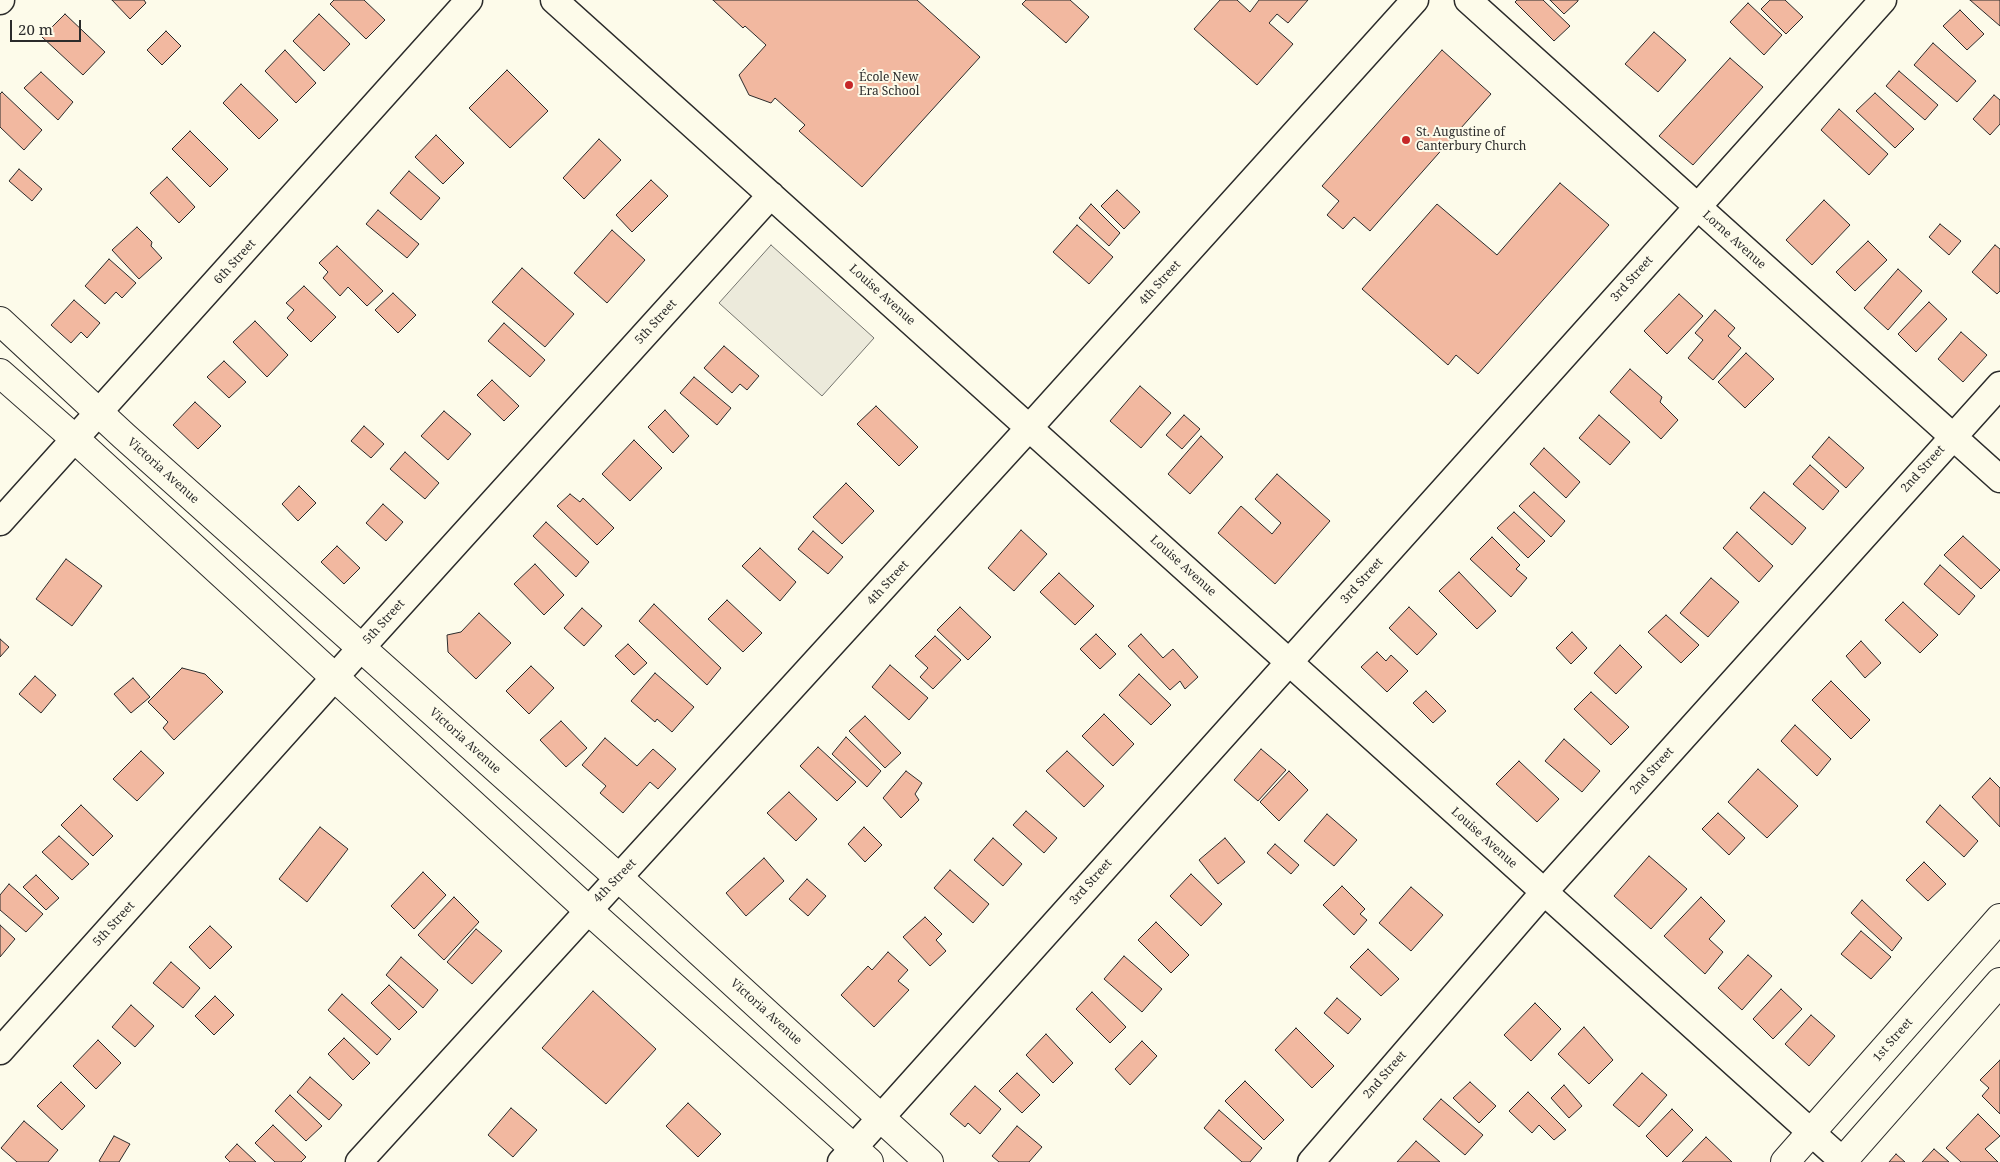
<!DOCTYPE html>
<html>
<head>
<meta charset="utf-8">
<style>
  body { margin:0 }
  #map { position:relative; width:2000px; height:1162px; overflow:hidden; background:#fdfbea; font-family:"Noto Serif",serif }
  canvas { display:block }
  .scale { position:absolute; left:10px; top:20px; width:71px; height:22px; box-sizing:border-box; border:2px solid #2b2b2b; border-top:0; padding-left:6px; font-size:15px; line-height:18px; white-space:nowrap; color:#2b2b2b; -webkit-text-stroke:4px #fdfbea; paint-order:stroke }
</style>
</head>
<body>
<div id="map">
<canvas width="2000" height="1162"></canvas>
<div class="scale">20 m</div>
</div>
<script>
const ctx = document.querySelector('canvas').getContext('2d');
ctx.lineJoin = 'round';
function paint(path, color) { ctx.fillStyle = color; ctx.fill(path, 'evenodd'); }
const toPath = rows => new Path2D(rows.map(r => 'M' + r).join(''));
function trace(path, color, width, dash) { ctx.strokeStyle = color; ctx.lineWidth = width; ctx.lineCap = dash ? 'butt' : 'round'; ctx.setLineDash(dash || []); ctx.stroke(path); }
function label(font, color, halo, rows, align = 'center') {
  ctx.font = font + ' "Noto Serif",serif'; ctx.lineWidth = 4; ctx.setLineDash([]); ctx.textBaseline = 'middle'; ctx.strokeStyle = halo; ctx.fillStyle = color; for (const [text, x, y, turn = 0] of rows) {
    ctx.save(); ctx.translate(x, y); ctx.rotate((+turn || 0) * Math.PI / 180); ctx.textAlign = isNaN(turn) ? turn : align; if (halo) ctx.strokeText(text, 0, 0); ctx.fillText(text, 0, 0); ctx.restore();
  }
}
const parking = toPath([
  [771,245,874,338,822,396,719,303,771,245]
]);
const building = toPath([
  [112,0,144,0,146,3,130,19,112,0],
  [334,0,364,0,385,20,366,39,330,4,334,0],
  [713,0,917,0,980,57,862,187,799,131,805,125,775,98,771,103,749,95,739,75,766,45,745,26,743,28,713,0],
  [1026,0,1070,0,1089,17,1066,43,1022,4,1026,0],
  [1220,0,1237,0,1250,12,1259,0,1308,0,1288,23,1277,14,1269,23,1293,44,1257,85,1194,29,1220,0],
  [1517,0,1543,0,1570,26,1554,41,1515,2,1517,0],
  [1550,0,1578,0,1578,1,1564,14,1550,0],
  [1770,0,1785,0,1803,17,1786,34,1761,9,1770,0],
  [1970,0,2000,0,2000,26,1970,0],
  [1748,3,1782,35,1764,55,1730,22,1748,3],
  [1960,10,1984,34,1967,50,1943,26,1960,10],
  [65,14,105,52,83,75,42,37,65,14],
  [319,14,350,44,324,71,293,41,319,14],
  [166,31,181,46,162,65,147,50,166,31],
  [1654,32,1686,60,1658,92,1625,64,1654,32],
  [1933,43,1976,81,1957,102,1914,65,1933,43],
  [285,50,316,83,296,103,265,71,285,50],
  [1442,50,1491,94,1370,231,1354,217,1343,229,1327,215,1339,201,1322,186,1442,50],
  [1730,58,1763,87,1693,165,1659,136,1730,58],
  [507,70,548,111,510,148,469,108,507,70],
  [1899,71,1938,105,1925,120,1886,86,1899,71],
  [41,72,73,102,58,120,24,88,41,72],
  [241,84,278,120,259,139,223,103,241,84],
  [2,92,42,130,24,150,0,127,0,94,2,92],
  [1875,93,1914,129,1895,148,1856,111,1875,93],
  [1994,95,2000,100,2000,124,1990,135,1973,119,1994,95],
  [1839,109,1888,154,1869,175,1821,130,1839,109],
  [190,131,228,169,210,187,172,149,190,131],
  [436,135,464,163,443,184,415,157,436,135],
  [599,139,621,160,584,199,563,178,599,139],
  [19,169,42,189,32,201,9,181,19,169],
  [409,171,440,198,421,220,390,193,409,171],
  [167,177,195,207,179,223,150,193,167,177],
  [651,180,668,196,632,232,616,215,651,180],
  [1560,183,1609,225,1478,374,1456,355,1448,365,1362,289,1437,204,1497,255,1560,183],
  [1117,190,1140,212,1124,229,1101,206,1117,190],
  [1824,200,1850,225,1812,265,1786,240,1824,200],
  [1091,204,1120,233,1109,246,1079,218,1091,204],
  [378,210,419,244,407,258,366,224,378,210],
  [1940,224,1961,241,1949,255,1929,237,1940,224],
  [1077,225,1113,257,1089,284,1053,252,1077,225],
  [137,227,152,242,151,246,162,258,139,279,112,250,137,227],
  [612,230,645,260,607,303,574,273,612,230],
  [1868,241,1887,260,1855,291,1836,272,1868,241],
  [1995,245,2000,249,2000,291,1997,294,1972,272,1995,245],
  [337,246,383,291,367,306,348,287,340,296,323,278,328,272,319,263,337,246],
  [109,259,136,283,122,298,116,292,105,304,85,286,109,259],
  [522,268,574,314,545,347,492,302,522,268],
  [1898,269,1922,291,1888,330,1864,308,1898,269],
  [304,286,336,317,311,342,287,318,294,310,286,303,304,286],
  [393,293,416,315,398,333,375,310,393,293],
  [1679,294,1703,316,1667,354,1644,331,1679,294],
  [74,300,100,323,87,338,81,332,71,343,51,325,74,300],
  [1929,302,1947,319,1916,352,1898,334,1929,302],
  [1715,310,1735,328,1728,336,1741,348,1713,380,1688,358,1703,340,1695,333,1715,310],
  [255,321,288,355,267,377,233,342,255,321],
  [504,323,545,360,530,377,488,341,504,323],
  [1961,332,1987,355,1963,382,1938,359,1961,332],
  [724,346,759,376,747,390,740,384,732,393,704,368,724,346],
  [1746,353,1774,379,1745,408,1718,382,1746,353],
  [224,361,246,382,229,398,207,377,224,361],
  [1630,369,1662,397,1660,402,1678,420,1661,439,1610,392,1630,369],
  [694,377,731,408,717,425,680,393,694,377],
  [492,380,519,406,504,421,477,395,492,380],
  [1140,386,1171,413,1141,448,1110,421,1140,386],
  [195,402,221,426,198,449,173,425,195,402],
  [876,406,918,447,899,466,857,424,876,406],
  [665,410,689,436,673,453,648,427,665,410],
  [444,411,471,434,448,460,421,436,444,411],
  [1184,415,1200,429,1182,449,1166,435,1184,415],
  [1599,415,1630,442,1610,465,1579,438,1599,415],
  [364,426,384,444,371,458,351,441,364,426],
  [1201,436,1223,457,1190,494,1168,474,1201,436],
  [1829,437,1864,468,1846,488,1812,457,1829,437],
  [634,440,662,468,630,501,602,474,634,440],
  [1544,448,1580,482,1566,498,1530,464,1544,448],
  [405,452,439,483,425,499,390,469,405,452],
  [1810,465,1839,491,1823,510,1793,484,1810,465],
  [1277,474,1330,521,1275,584,1218,533,1241,506,1272,534,1281,523,1255,499,1277,474],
  [846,483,874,511,842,544,813,517,846,483],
  [299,486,316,503,298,521,282,504,299,486],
  [1534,492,1565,521,1551,537,1519,506,1534,492],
  [1764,492,1806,528,1792,545,1750,508,1764,492],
  [570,494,580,502,583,498,614,528,597,545,557,506,570,494],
  [383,504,403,522,386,541,366,523,383,504],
  [1514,512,1545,541,1528,558,1497,528,1514,512],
  [546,522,589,562,576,577,533,536,546,522],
  [1021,530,1047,554,1014,591,988,568,1021,530],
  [813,531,843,557,828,574,798,549,813,531],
  [1737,532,1773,566,1759,582,1723,548,1737,532],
  [1963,536,2000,570,1981,589,1944,555,1963,536],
  [1492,537,1520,565,1516,569,1527,578,1511,597,1470,559,1492,537],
  [337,546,360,568,344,584,321,562,337,546],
  [760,548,796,582,780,601,742,566,760,548],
  [66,559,102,586,72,626,36,599,66,559],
  [535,564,564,595,544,615,514,584,535,564],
  [1940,565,1975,596,1959,615,1924,584,1940,565],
  [1459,572,1496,611,1477,629,1439,591,1459,572],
  [1059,573,1094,606,1075,625,1040,592,1059,573],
  [1711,578,1739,602,1708,637,1680,613,1711,578],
  [727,600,762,633,743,652,708,619,727,600],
  [1903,602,1938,635,1920,653,1885,620,1903,602],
  [654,604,721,668,707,685,639,621,654,604],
  [960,607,991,637,968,660,937,630,960,607],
  [1409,607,1437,634,1417,655,1389,628,1409,607],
  [582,608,602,626,584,646,564,628,582,608],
  [479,613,511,643,476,679,448,652,447,635,461,632,479,613],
  [1666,615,1699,645,1681,663,1648,632,1666,615],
  [1572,632,1587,648,1571,664,1556,648,1572,632],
  [1096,634,1116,654,1100,669,1080,649,1096,634],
  [1141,634,1163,658,1173,649,1198,677,1185,689,1180,681,1170,690,1128,646,1141,634],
  [935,636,961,660,933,689,920,677,928,668,915,656,935,636],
  [0,639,9,647,0,657,0,639],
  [1861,641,1881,663,1865,678,1846,656,1861,641],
  [628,644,647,663,634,675,615,656,628,644],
  [1620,645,1642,667,1616,694,1594,673,1620,645],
  [1377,652,1386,661,1391,655,1408,671,1387,692,1361,667,1377,652],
  [890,665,928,698,909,720,872,687,890,665],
  [531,666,554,688,529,714,506,691,531,666],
  [182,668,205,674,223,692,174,740,163,728,168,722,148,702,182,668],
  [655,673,694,707,672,732,657,719,655,722,631,701,655,673],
  [1139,674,1171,705,1151,725,1119,695,1139,674],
  [35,676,56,695,41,713,19,694,35,676],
  [133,678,150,697,131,713,114,694,133,678],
  [1831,681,1870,720,1851,739,1812,700,1831,681],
  [1426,691,1446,711,1433,723,1413,703,1426,691],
  [1591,692,1629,727,1611,745,1574,709,1591,692],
  [1104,714,1134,744,1113,766,1082,736,1104,714],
  [865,716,901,753,885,768,849,731,865,716],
  [561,721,587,748,566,767,540,740,561,721],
  [1795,725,1831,759,1817,776,1781,741,1795,725],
  [846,737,881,771,867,787,832,754,846,737],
  [605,738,637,766,653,749,676,769,658,789,650,782,623,813,600,793,606,786,582,765,605,738],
  [1564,739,1600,771,1582,792,1545,761,1564,739],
  [818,747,856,782,837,801,800,766,818,747],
  [1261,749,1286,770,1258,801,1234,780,1261,749],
  [141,751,164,773,137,801,113,779,141,751],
  [1067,751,1104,786,1084,807,1046,771,1067,751],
  [1519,761,1559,799,1537,822,1496,784,1519,761],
  [1758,769,1798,806,1767,838,1728,802,1758,769],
  [906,771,922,783,915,794,919,800,901,818,883,798,906,771],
  [1289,771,1308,790,1279,821,1260,802,1289,771],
  [1990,778,2000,788,2000,827,1972,797,1990,778],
  [789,792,817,819,796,841,767,813,789,792],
  [81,805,113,836,93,856,61,825,81,805],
  [1940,805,1978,841,1964,857,1926,822,1940,805],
  [1026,811,1057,838,1044,853,1013,825,1026,811],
  [1718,813,1745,838,1729,855,1702,829,1718,813],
  [1327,814,1357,840,1334,866,1304,841,1327,814],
  [320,827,348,849,307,902,279,879,320,827],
  [864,827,882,845,865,862,848,844,864,827],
  [59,836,89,864,72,880,42,852,59,836],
  [993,838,1022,864,1003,886,974,860,993,838],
  [1225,838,1245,862,1218,884,1199,860,1225,838],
  [1275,844,1299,865,1291,874,1267,853,1275,844],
  [1649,856,1687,889,1651,929,1614,896,1649,856],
  [764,858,784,881,746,916,726,893,764,858],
  [1924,862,1946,884,1928,901,1906,880,1924,862],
  [950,870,989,904,973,923,934,888,950,870],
  [423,872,446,895,414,929,391,906,423,872],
  [1191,874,1222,904,1201,926,1170,896,1191,874],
  [36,875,59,898,46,910,23,887,36,875],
  [807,879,826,896,808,916,789,899,807,879],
  [9,884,43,914,26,932,0,910,0,895,9,884],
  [1342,886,1365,909,1360,914,1367,920,1354,935,1323,905,1342,886],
  [1411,887,1443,915,1411,951,1379,923,1411,887],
  [454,897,479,922,444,960,418,935,454,897],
  [1701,897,1725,921,1709,939,1723,952,1705,974,1664,936,1701,897],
  [1862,900,1902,938,1892,951,1851,913,1862,900],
  [925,917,942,934,936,940,946,951,930,966,903,937,925,917],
  [1156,922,1189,955,1171,973,1138,940,1156,922],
  [0,925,15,939,0,957,0,925],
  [210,926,232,947,210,969,189,947,210,926],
  [476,929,502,951,472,984,447,962,476,929],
  [1861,931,1891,957,1871,979,1841,954,1861,931],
  [1368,949,1399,979,1381,996,1350,967,1368,949],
  [888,952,908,970,898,981,909,990,874,1027,841,995,868,966,872,970,888,952],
  [1748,955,1772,976,1742,1010,1718,988,1748,955],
  [1124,956,1162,989,1142,1012,1104,979,1124,956],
  [401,957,438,990,423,1008,386,975,401,957],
  [171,962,200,988,183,1008,153,983,171,962],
  [389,985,417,1012,399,1030,371,1003,389,985],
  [1781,989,1802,1009,1773,1039,1753,1019,1781,989],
  [593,991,656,1049,606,1104,542,1048,593,991],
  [1092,992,1126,1027,1110,1043,1076,1009,1092,992],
  [342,994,391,1039,377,1055,328,1010,342,994],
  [215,996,234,1015,214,1035,195,1016,215,996],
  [1337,998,1361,1019,1348,1034,1324,1013,1337,998],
  [1535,1003,1561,1029,1531,1061,1504,1035,1535,1003],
  [131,1005,154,1026,135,1047,112,1027,131,1005],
  [1811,1015,1835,1036,1809,1066,1785,1044,1811,1015],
  [1584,1027,1613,1060,1589,1084,1558,1054,1584,1027],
  [1296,1028,1334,1066,1312,1088,1275,1050,1296,1028],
  [1046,1034,1073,1063,1053,1083,1026,1055,1046,1034],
  [344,1038,370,1063,353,1080,328,1054,344,1038],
  [98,1040,121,1063,96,1089,73,1066,98,1040],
  [1142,1041,1157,1056,1130,1085,1115,1069,1142,1041],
  [2000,1060,2000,1114,1982,1096,1989,1088,1980,1080,2000,1060],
  [1017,1073,1040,1095,1022,1113,999,1091,1017,1073],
  [1642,1073,1667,1095,1639,1127,1613,1105,1642,1073],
  [310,1077,342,1105,329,1120,297,1092,310,1077],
  [1245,1081,1284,1120,1264,1140,1225,1101,1245,1081],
  [61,1082,85,1106,62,1130,37,1106,61,1082],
  [1470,1082,1496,1106,1479,1123,1453,1098,1470,1082],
  [1564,1085,1582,1106,1569,1118,1551,1098,1564,1085],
  [975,1086,1001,1109,980,1134,968,1123,965,1127,950,1114,975,1086],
  [1528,1092,1566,1130,1554,1140,1539,1125,1532,1133,1509,1111,1528,1092],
  [290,1095,322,1126,306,1141,275,1111,290,1095],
  [1441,1099,1483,1135,1465,1155,1423,1119,1441,1099],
  [688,1103,721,1134,698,1157,666,1126,688,1103],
  [511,1108,537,1130,513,1157,488,1135,511,1108],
  [1672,1109,1693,1130,1667,1157,1646,1136,1672,1109],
  [1219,1110,1262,1148,1250,1162,1242,1162,1204,1128,1219,1110],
  [1978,1114,2000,1136,1985,1149,1998,1162,1961,1162,1946,1148,1978,1114],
  [24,1121,58,1150,48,1162,17,1162,1,1148,24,1121],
  [273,1125,306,1157,301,1162,275,1162,255,1143,273,1125],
  [1017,1126,1042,1147,1029,1162,999,1162,992,1156,1017,1126],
  [114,1136,130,1144,119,1162,101,1162,99,1161,114,1136],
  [1706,1137,1732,1162,1682,1162,1706,1137],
  [1416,1141,1440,1162,1397,1162,1416,1141],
  [237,1144,256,1162,230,1162,225,1157,237,1144],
  [1934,1149,1949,1162,1922,1162,1934,1149],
  [1896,1154,1905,1162,1889,1162,1896,1154]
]);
const minor = toPath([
  [554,0,1844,1162],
  [1468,0,2000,479],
  [0,1,1,0],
  [0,522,469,0],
  [0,1051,361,648,771,195],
  [359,1162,1029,428,1415,0],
  [841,1162,1883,0],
  [1311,1162,1544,892,2000,385]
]);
const major = toPath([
  [0,321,124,436,619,878,929,1162],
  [0,373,75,439,588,910,869,1162],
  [1785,1162,2000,918],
  [1842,1162,2000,982]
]);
const markers = [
  [849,85,5,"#c62828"],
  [1406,140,5,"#c62828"]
];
const poiNames = [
  ["École New",859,78],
  ["Era School",859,92],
  ["St. Augustine of",1416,133],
  ["Canterbury Church",1416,147]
];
const streetNames = [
  ["Lorne Avenue",1734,240,42],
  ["6th Street",235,262,-48],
  ["3rd Street",1632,279,-48],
  ["4th Street",1160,283,-48],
  ["Louise Avenue",882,295,42],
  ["5th Street",656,322,-48],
  ["2nd Street",1923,469,-48],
  ["Victoria Avenue",163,471,42],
  ["Louise Avenue",1183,566,42],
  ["3rd Street",1362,581,-48],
  ["4th Street",888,583,-48],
  ["5th Street",384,622,-48],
  ["Victoria Avenue",465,741,42],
  ["2nd Street",1652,771,-48],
  ["Louise Avenue",1484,838,42],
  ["4th Street",615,881,-46],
  ["3rd Street",1091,882,-48],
  ["5th Street",114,924,-48],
  ["Victoria Avenue",766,1012,42],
  ["1st Street",1893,1040,-49],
  ["2nd Street",1385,1075,-49]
];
paint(parking, '#eceadb');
trace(parking, '#74746e', 1);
paint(building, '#f2b8a0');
trace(building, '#2b2b2b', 1);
trace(minor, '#2b2b2b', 29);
trace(major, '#2b2b2b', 30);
trace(minor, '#fdfbea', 26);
trace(major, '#fdfbea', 28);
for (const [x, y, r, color] of markers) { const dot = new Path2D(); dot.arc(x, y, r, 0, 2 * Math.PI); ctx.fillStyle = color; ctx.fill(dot); trace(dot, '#fdfbea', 2); }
label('12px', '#2b2b2b', '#fdfbea', poiNames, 'left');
label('12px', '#2b2b2b', '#fdfbea', streetNames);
</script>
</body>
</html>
